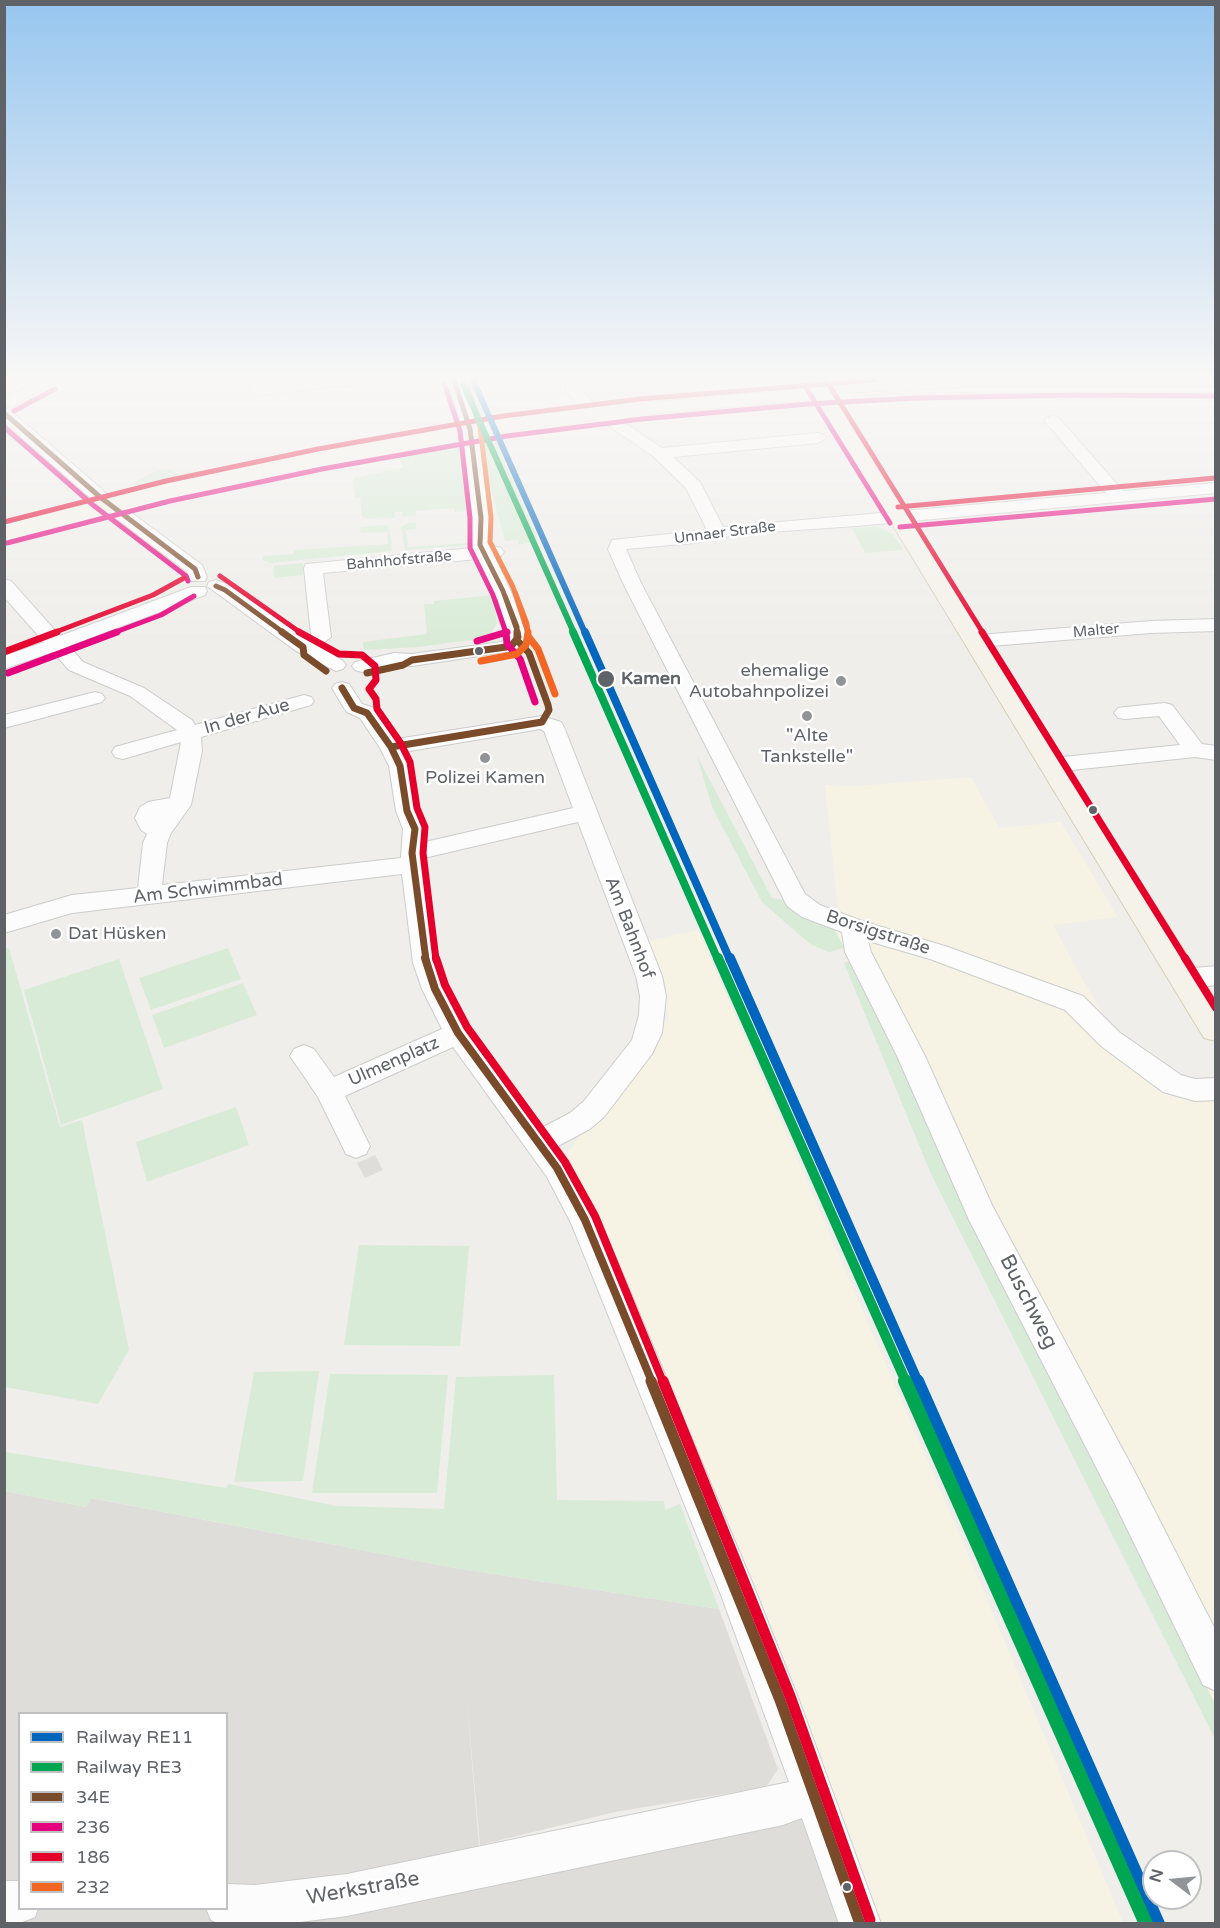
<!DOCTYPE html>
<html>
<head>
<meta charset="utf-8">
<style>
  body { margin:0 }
  #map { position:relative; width:1220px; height:1928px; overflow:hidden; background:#efeeea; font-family:"Varela Round",sans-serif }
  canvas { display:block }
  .frame { position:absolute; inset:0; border:6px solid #5f6368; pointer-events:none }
  .legend { position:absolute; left:18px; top:1712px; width:210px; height:198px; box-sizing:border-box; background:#fff; border:2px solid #bfc1c3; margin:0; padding:8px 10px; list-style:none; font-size:18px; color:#5f6368 }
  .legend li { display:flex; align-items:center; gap:12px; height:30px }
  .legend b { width:30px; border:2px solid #bfc1c3 }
  .north { position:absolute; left:1142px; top:1850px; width:60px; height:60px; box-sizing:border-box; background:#fff; border:2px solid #bfc1c3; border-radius:50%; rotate:286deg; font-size:16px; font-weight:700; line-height:24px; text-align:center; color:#5f6368 }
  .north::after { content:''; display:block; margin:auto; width:21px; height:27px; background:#919496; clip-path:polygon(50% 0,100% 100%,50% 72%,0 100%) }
</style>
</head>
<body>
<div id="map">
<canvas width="1220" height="1928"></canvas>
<div class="frame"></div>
<ul class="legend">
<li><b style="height:8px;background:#0065bd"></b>Railway RE11</li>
<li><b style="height:8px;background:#00a651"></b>Railway RE3</li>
<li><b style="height:8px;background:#7a4b2a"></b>34E</li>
<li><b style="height:8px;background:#e5007d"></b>236</li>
<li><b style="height:8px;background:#e4002b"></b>186</li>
<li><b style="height:8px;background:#f26522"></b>232</li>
</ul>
<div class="north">N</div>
</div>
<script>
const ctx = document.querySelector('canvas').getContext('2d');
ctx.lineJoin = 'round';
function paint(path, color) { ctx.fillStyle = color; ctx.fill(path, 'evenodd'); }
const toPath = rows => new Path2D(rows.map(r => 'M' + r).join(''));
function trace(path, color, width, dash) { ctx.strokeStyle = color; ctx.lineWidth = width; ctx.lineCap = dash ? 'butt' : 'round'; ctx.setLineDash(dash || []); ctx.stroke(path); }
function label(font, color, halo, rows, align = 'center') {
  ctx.font = font + ' "Varela Round",sans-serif'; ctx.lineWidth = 5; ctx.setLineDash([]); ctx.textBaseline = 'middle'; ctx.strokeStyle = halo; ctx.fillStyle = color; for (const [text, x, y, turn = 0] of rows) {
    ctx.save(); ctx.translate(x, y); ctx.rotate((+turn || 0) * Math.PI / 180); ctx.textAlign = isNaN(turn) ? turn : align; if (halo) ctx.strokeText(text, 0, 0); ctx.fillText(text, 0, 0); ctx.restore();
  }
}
const commercial = toPath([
  [971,777,999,828,1061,822,1118,917,1053,925,1080,975,1115,1035,1177,1095,1182,1098,1215,1098,1215,1704,938,1142,853,960,835,930,838,908,825,785,859,786],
  [698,930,972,1564,1123,1923,871,1923,567,1154,668,1017,646,941]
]);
const industrial = toPath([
  [375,1155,383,1170,365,1178,357,1163],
  [4,1491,86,1507,91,1498,455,1568,719,1609,778,1769,766,1787,615,1812,480,1845,466,1692,481,1870,803,1804,843,1923,5,1923],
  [20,1714,226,1714,226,1908,20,1908]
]);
const green = toPath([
  [463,380,469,380,538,540,518,545,518,540,505,541,484,465,476,416],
  [459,439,469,511,455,512,454,508,416,511,416,516,403,517,402,512,395,512,395,518,368,519,362,517,360,497,355,498,353,478,404,467,394,450],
  [168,469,179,474,179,479,143,489,136,486,135,482,153,472],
  [470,513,470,545,405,550,401,527,409,522,416,523,416,529,406,530,408,547,469,543,466,514],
  [383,525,388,526,390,530,392,551,270,563,263,560,263,556,294,554,294,550,388,544,387,532,360,533,361,527],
  [878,527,893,534,904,550,865,553,852,528],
  [303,563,304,575,274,578,273,566],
  [493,595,497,623,492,633,484,638,419,647,364,650,363,642,427,634,424,604,434,604,434,601],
  [697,756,772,898,788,901,835,930,844,948,829,952,810,944,762,902,712,807],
  [9,948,60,1127,82,1120,129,1350,98,1404,5,1387,4,949],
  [228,948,241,979,151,1010,139,978],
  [119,959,163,1089,61,1125,24,990],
  [853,960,938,1143,1215,1704,1215,1739,931,1174,844,963],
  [243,983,257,1015,164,1048,152,1015],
  [236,1107,249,1145,147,1182,136,1142],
  [359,1245,469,1246,460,1346,344,1345],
  [319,1371,303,1481,234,1482,254,1372],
  [330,1374,448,1375,437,1493,312,1493],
  [554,1375,557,1500,664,1501,665,1510,680,1504,719,1609,455,1568,92,1498,86,1507,5,1491,5,1452,226,1488,228,1484,337,1506,444,1509,456,1377]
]);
const minor = toPath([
  [39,380,58,380,15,405,4,406,4,398,39,380],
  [248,380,263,380,265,385,311,380,361,380,353,385,258,395,250,390,248,380],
  [447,380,462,380,477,423,475,426,469,428,461,423,447,380],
  [564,380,579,380,582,391,594,402,662,448,818,433,824,435,826,438,818,443,673,457,700,482,723,527,1106,493,1044,420,1052,415,1058,417,1123,491,1216,483,1216,493,857,526,739,534,694,543,626,549,641,583,805,894,820,905,862,921,948,947,1083,996,1119,1032,1181,1075,1195,1079,1216,1078,1216,1100,1195,1101,1163,1092,1101,1046,1065,1010,930,959,868,941,871,952,925,1056,992,1205,1138,1478,1216,1631,1216,1691,1203,1685,1114,1502,969,1220,897,1056,845,952,842,932,802,917,787,906,623,583,608,549,612,540,707,530,686,488,653,456,582,408,567,392,564,380],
  [4,408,10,410,106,493,109,497,106,501,94,501,4,422,4,408],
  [471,431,479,436,490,518,489,545,501,548,504,552,501,556,495,557,527,627,527,640,513,651,412,666,394,665,362,672,355,670,352,666,355,662,394,653,412,654,501,642,507,638,507,627,478,559,323,573,331,637,319,646,343,661,346,665,343,669,336,671,296,651,207,586,209,582,216,580,232,586,304,638,311,635,304,568,306,564,473,548,470,534,472,518,463,436,471,431],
  [115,504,121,505,202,565,207,577,205,581,191,581,187,572,109,513,106,509,109,505,115,504],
  [4,579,11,581,60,636,191,587,205,587,207,591,205,595,69,646,83,662,144,688,192,720,195,725,304,695,311,697,314,701,311,705,201,737,202,751,191,805,171,833,167,843,162,885,401,858,403,829,396,811,389,766,380,748,360,718,347,712,344,708,332,688,335,684,342,682,349,684,362,704,374,708,397,739,542,716,561,722,564,727,662,976,666,996,662,1033,652,1054,604,1117,590,1129,558,1146,567,1159,600,1220,752,1582,799,1700,881,1924,839,1924,802,1818,783,1825,347,1916,284,1924,220,1924,211,1920,206,1908,226,1908,226,1884,255,1885,347,1874,789,1782,721,1595,571,1223,547,1177,453,1047,345,1096,370,1146,366,1154,356,1158,346,1154,318,1097,290,1056,294,1049,304,1045,314,1049,334,1077,442,1029,422,989,413,963,402,874,72,913,4,933,4,915,72,895,138,888,143,843,147,834,141,830,135,818,140,807,148,802,170,798,181,742,123,759,115,757,112,752,115,747,177,730,130,696,69,670,53,652,4,669,4,656,44,642,4,597,4,579],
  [540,729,544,731,573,808,425,842,427,829,418,811,411,766,404,752,540,729],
  [578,822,636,976,640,996,639,1015,632,1040,584,1101,570,1113,543,1127,468,1026,448,989,439,963,424,858,578,822],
  [1216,619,1216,631,1151,633,978,647,971,645,968,641,971,637,978,635,1151,621,1216,619],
  [95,692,102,694,105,698,102,702,4,728,4,715,95,692],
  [1165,703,1172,705,1202,744,1216,746,1216,760,1195,757,1053,772,1045,770,1042,765,1045,760,1053,758,1180,745,1159,716,1125,719,1118,718,1114,713,1118,708,1125,707,1165,703],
  [1216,966,1216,985,1183,989,1174,986,1170,979,1174,972,1183,969,1216,966],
  [4,1881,20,1881,20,1908,38,1908,35,1917,20,1923,4,1923,4,1881]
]);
const major = toPath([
  [805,380,823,380,1216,1001,1216,1041,1204,1038,815,397,807,400,641,415,634,413,631,409,634,405,641,403,810,389,805,380],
  [872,380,1216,380,1216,386,968,387,839,393,832,391,830,387,832,383,839,381,872,380]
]);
const majorBridge = toPath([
  [807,394,842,392],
  [5,533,168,491,320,459,505,426,641,409]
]);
const bus1Far3 = toPath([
  [454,380,470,429,481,518,480,545,503,591,518,633],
  [4,413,100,497,195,569,198,577],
  [216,586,225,590,284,633],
  [505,596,517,627,517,633]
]);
const bus1Far2 = toPath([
  [282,632,303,647,304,655,326,671],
  [367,673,403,665,412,660,506,647,513,644,518,637,517,632],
  [342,688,354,708,367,713,391,747,400,766,407,811,415,829,412,853,426,960],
  [391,747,542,722,549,710,548,705,529,653,517,640,517,632]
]);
const bus1Far1 = toPath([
  [425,958,435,989,458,1033,557,1168,585,1220,652,1382]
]);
const bus1 = toPath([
  [651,1381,780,1700,860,1924]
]);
const bus2Far1 = toPath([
  [444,383,460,431,470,518,470,548,493,595,506,633],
  [805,386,890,523],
  [14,411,55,389],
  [4,427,93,505,186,576,188,581],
  [900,527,1216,499],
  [7,543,170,501,322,469,507,436,642,419,808,404,916,398,1075,395,1216,396],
  [495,600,506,633],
  [113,633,161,615,194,596]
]);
const bus2 = toPath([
  [506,632,507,644,520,659,535,702],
  [477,641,507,632],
  [8,673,117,632]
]);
const bus3Far3 = toPath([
  [826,380,983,633],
  [898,507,1215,478],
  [4,522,166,481,318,449,503,416,640,399,874,380],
  [220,576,301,633],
  [53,633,153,595,184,578]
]);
const bus3Far2 = toPath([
  [299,632,339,654,362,655,375,666,376,680,369,689,376,699,377,709,400,742,410,762,417,808,425,827,423,853,436,960],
  [982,632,1186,960],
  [4,652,57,632]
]);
const bus3Far1 = toPath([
  [436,958,445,985,467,1027,565,1162,595,1216,663,1382],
  [1185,958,1216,1008]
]);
const bus3 = toPath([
  [663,1381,790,1696,870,1920]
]);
const bus4Far1 = toPath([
  [465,380,480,427,491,517,490,542,513,587,528,633],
  [515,592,527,624,528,633]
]);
const bus4 = toPath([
  [528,632,528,636,538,649,555,694],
  [481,661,517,654,526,645,528,632]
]);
const rail1Far3 = toPath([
  [473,380,585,633]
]);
const rail1Far2 = toPath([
  [585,632,730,960]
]);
const rail1Far1 = toPath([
  [730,958,918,1382]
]);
const rail1 = toPath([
  [917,1381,1158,1924]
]);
const rail2Far3 = toPath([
  [463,384,574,633]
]);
const rail2Far2 = toPath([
  [573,632,718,960]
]);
const rail2Far1 = toPath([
  [718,958,906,1382]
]);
const rail2 = toPath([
  [905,1381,1146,1924]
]);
const markers = [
  [479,651,5,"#5f6368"],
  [606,679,9,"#5f6368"],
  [841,681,6,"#919496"],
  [807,716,6,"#919496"],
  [485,758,6,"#919496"],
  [1093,810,5,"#5f6368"],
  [56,934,6,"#919496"],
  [847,1887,5,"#5f6368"]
];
const farStreetnames = [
  ["Unnaer Straße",725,533,-7],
  ["Bahnhofstraße",399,561,-5],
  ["Malter",1096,631,-5]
];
const poiNames = [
  ["ehemalige",829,671,"right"],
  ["Autobahnpolizei",829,692,"right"],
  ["\"Alte",807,736],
  ["Tankstelle\"",807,757],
  ["Polizei Kamen",485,778],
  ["Dat Hüsken",68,934,"left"]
];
const stopNames = [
  ["Kamen",621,679]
];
const streetNames = [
  ["In der Aue",247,717,-16],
  ["Am Schwimmbad",208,889,-7],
  ["Am Bahnhof",629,928,69],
  ["Borsigstraße",878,933,18],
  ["Ulmenplatz",394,1062,-24]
];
const nearStreetnames = [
  ["Buschweg",1028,1302,63],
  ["Werkstraße",363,1889,-10]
];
paint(commercial, '#f7f3e4');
paint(industrial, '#dfddda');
paint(green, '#d8ebd6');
trace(minor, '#cbcccc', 2);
trace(major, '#d7ceb8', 2);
paint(minor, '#fdfcfc');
paint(major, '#f4f2e9');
trace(majorBridge, '#d7ceb8', 22, []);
trace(majorBridge, '#f4f2e9', 21);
trace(bus1Far3, '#7a4b2a', 5);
trace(bus1Far2, '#7a4b2a', 7);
trace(bus1Far1, '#7a4b2a', 8);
trace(bus1, '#7a4b2a', 11);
trace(bus2Far1, '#e5007d', 5);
trace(bus2, '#e5007d', 7);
trace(bus3Far3, '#e4002b', 5);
trace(bus3Far2, '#e4002b', 7);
trace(bus3Far1, '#e4002b', 8);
trace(bus3, '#e4002b', 11);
trace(bus4Far1, '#f26522', 5);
trace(bus4, '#f26522', 7);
trace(rail1Far3, '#0065bd', 6);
trace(rail1Far2, '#0065bd', 8);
trace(rail1Far1, '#0065bd', 10);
trace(rail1, '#0065bd', 14);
trace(rail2Far3, '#00a651', 6);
trace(rail2Far2, '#00a651', 8);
trace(rail2Far1, '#00a651', 10);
trace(rail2, '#00a651', 14);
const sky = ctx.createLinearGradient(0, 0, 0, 650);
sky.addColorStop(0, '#97c6ef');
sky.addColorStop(0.58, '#f8f7f6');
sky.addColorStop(1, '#f8f7f600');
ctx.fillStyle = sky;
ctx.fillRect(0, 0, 1220, 650);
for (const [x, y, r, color] of markers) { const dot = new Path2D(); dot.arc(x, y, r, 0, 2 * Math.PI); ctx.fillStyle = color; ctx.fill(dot); trace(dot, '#fff', 2); }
label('15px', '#5f6368', '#fff', farStreetnames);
label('18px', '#5f6368', '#fff', poiNames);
label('bold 18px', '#5f6368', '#fff', stopNames, 'left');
label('18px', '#5f6368', '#fff', streetNames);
label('21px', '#5f6368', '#fff', nearStreetnames);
</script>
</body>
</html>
